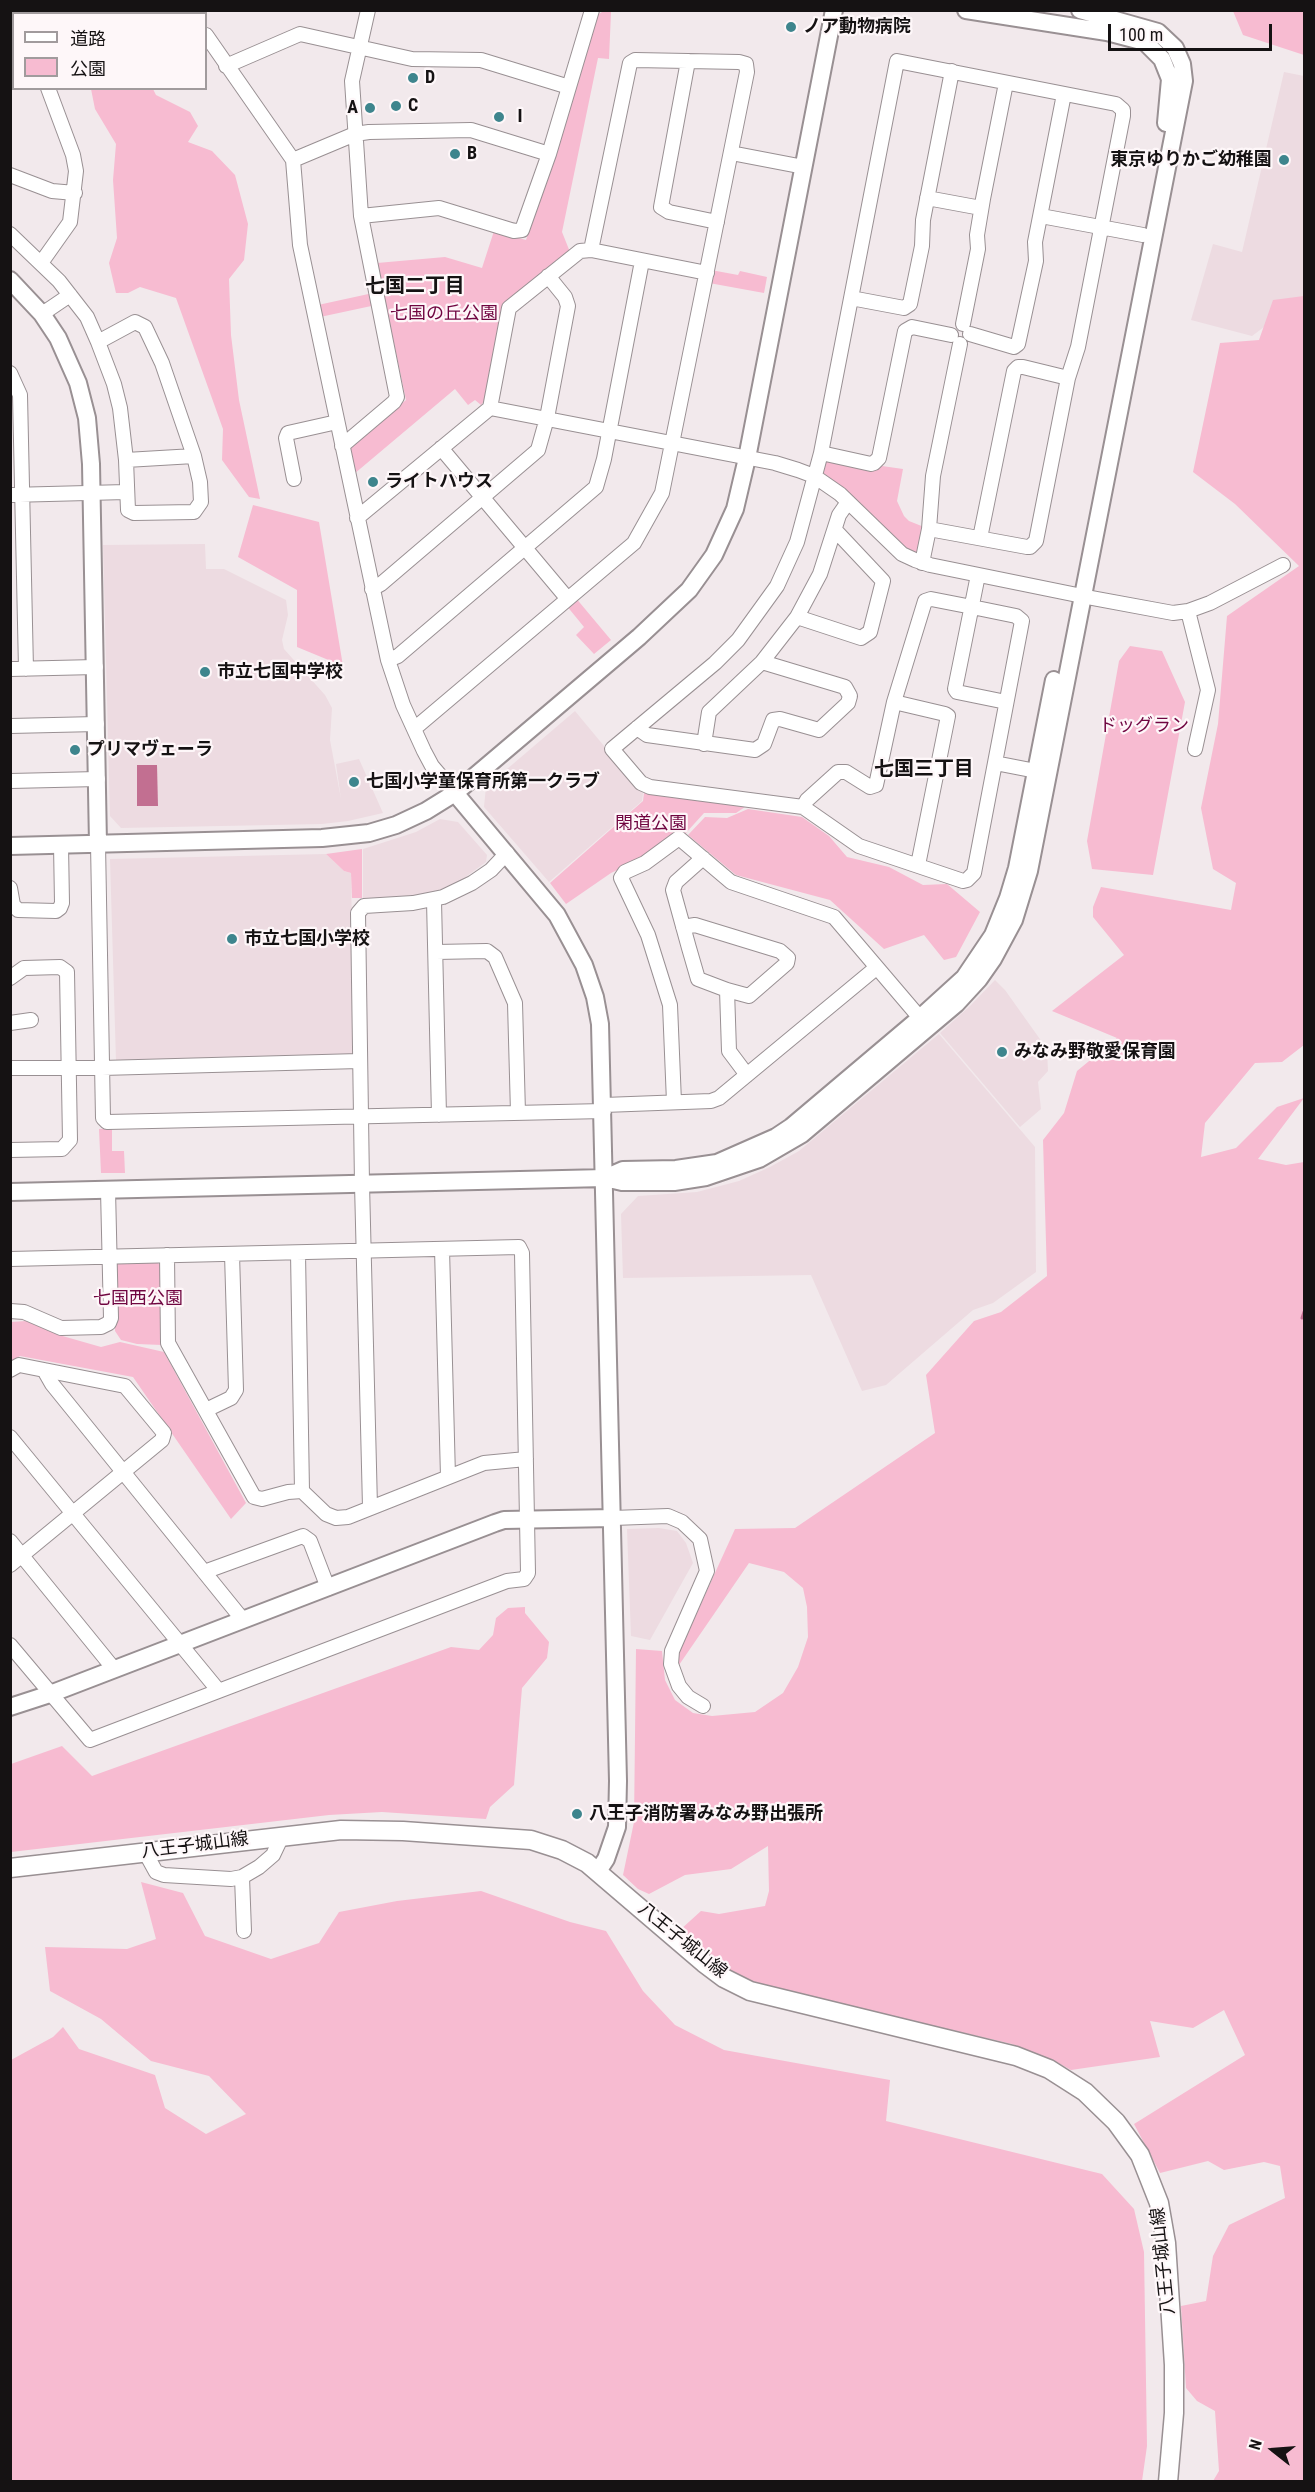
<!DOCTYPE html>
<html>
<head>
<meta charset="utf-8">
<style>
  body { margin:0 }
  #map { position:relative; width:1315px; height:2492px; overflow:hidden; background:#f2e9ec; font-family:"Roboto Condensed","Noto Sans JP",sans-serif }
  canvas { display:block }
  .frame { position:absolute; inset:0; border:12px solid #151213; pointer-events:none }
  .legend { position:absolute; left:12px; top:12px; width:195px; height:78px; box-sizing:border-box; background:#fef7f9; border:2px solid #a19b9d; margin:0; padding:8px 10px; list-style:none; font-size:18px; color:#151213 }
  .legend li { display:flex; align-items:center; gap:12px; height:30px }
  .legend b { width:30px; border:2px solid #a19b9d }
  .north { position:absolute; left:1243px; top:2420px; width:60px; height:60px; -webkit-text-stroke:4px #fef7f9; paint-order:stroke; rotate:287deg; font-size:16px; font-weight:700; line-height:24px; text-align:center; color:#151213 }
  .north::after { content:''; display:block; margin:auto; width:21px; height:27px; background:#151213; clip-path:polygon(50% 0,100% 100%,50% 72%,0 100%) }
  .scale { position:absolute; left:1108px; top:24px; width:164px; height:27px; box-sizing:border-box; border:3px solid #151213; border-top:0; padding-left:8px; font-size:18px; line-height:21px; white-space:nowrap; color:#151213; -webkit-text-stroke:4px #fef7f9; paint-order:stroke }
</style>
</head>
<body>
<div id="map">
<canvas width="1315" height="2492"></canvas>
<div class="frame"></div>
<ul class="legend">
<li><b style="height:8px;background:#fff"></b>道路</li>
<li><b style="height:16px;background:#f7bbd1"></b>公園</li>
</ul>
<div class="north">N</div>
<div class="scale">100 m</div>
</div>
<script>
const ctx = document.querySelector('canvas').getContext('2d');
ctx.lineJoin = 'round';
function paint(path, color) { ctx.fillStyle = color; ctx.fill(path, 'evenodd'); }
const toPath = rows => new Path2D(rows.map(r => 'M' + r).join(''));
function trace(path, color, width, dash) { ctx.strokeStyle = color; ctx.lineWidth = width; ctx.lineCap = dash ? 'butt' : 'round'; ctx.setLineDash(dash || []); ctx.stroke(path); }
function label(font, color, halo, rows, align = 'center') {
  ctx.font = font + ' "Roboto Condensed","Noto Sans JP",sans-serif'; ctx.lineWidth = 4.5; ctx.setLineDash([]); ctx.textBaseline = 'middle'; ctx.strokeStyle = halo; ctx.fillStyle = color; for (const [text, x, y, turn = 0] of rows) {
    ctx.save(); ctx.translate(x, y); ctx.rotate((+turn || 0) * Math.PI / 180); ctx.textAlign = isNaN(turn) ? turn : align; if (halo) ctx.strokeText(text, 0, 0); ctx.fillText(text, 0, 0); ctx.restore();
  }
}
const built = toPath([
  [1284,72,1304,76,1304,297,1252,336,1191,320,1213,244,1242,252],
  [205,544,206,569,224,569,286,600,288,615,282,640,284,649,325,695,332,708,330,740,341,799,336,764,359,759,383,813,348,821,322,824,121,828,110,816,103,545],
  [575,711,643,793,642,801,549,882,484,807,486,787],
  [440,819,458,822,487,855,486,862,460,881,433,893,412,897,363,898,363,849,416,832],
  [326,854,344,871,351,873,354,1051,350,1056,116,1061,110,859],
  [995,980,1005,990,1047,1049,1048,1071,1038,1082,1041,1109,1020,1127,940,1033,970,1006],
  [939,1034,1035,1147,1036,1272,993,1303,973,1310,886,1385,862,1391,811,1275,623,1278,621,1214,638,1196,697,1192,739,1181,770,1167,799,1151],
  [659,1528,677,1531,686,1543,693,1563,650,1640,631,1636,627,1529]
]);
const green = toPath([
  [150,10,150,13,76,14,74,11],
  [1233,11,1304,11,1304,55,1243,35],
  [602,12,611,12,609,59,598,58,562,232,570,252,504,303,485,400,481,405,475,400,468,405,455,389,354,474,349,452,351,446,406,400,377,263,445,257,482,268,494,231,526,240,597,15],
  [91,89,153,89,156,95,190,112,198,126,188,142,212,151,235,175,248,224,244,260,229,279,231,335,239,400,260,499,249,497,222,460,223,429,176,298,140,287,128,293,116,293,109,263,117,238,113,180,116,144,95,109],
  [711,270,738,275,740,271,767,277,764,293,709,283],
  [373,293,376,305,320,317,318,305],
  [1304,296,1304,1045,1282,1062,1255,1063,1205,1123,1201,1157,1236,1148,1277,1107,1304,1098,1258,1159,1286,1165,1304,1162,1304,2481,1213,2481,1219,2471,1215,2411,1197,2401,1186,2388,1181,2306,1206,2301,1213,2256,1229,2225,1285,2198,1280,2166,1264,2162,1224,2170,1208,2161,1160,2173,1134,2124,1245,2055,1224,2010,1193,2028,1150,2021,1160,2057,1071,2070,1053,2060,1012,2044,762,1986,724,1968,680,1930,701,1911,719,1914,765,1906,769,1891,768,1846,731,1869,685,1875,649,1894,638,1889,623,1875,634,1822,636,1649,662,1651,665,1680,675,1700,693,1713,712,1716,755,1712,783,1693,798,1667,808,1637,807,1607,803,1588,784,1572,749,1563,679,1665,678,1654,735,1529,795,1528,935,1433,926,1375,974,1321,1001,1312,1047,1276,1043,1140,1064,1113,1077,1071,1117,1038,1052,1011,1124,955,1093,917,1093,907,1101,887,1231,910,1236,883,1213,869,1201,808,1218,724,1227,616,1299,566,1235,504,1193,472,1220,343,1259,340,1273,300],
  [827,460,875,470,882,466,903,469,897,501,904,516,909,521,924,527,918,553,912,555,823,476,820,471,822,464],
  [253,505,319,522,343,666,297,647,297,590,238,557],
  [575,597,611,640,594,654,576,635,584,627,566,605],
  [1130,646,1162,651,1185,702,1153,875,1092,869,1087,841,1119,661],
  [644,793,745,807,736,813,704,813,685,834,679,830,648,855,611,873,566,904,550,883,643,801],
  [748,809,802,817,829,836,847,857,889,867,923,885,947,884,980,912,956,957,944,960,924,935,884,949,830,900,736,875,688,835,705,817,727,818],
  [362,849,362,898,352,898,351,873,344,871,326,854],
  [112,1128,112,1151,124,1151,125,1173,101,1173,99,1129],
  [119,1262,157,1262,161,1266,162,1345,137,1344,121,1340,115,1331,115,1267],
  [26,1321,59,1335,101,1347,120,1342,164,1352,246,1503,231,1519,133,1377,20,1356,11,1362,11,1322],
  [525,1607,525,1613,549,1642,547,1658,522,1688,514,1785,490,1807,486,1819,382,1812,329,1815,11,1852,11,1764,62,1746,92,1776,451,1647,479,1650,493,1635,496,1618,508,1608],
  [141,1882,183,1893,205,1936,271,1959,319,1943,339,1912,397,1901,481,1891,570,1922,606,1931,643,1991,675,2025,724,2050,890,2080,886,2121,1102,2174,1134,2209,1144,2252,1147,2446,1142,2481,11,2481,11,2060,53,2037,63,2027,79,2049,155,2075,165,2108,206,2134,246,2114,209,2076,151,2061,101,2019,50,1991,45,1947,127,1949,156,1939]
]);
const water = toPath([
  [137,765,157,765,158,806,137,806]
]);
const stream = toPath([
  [1302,1318,1304,1312]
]);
const minor = toPath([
  [190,10,192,14],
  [206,35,293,160,300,245,388,660,403,705,424,751,432,766,455,793],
  [10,41,14,42],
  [688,61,661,207,669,212,717,222],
  [226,66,300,34,412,59,481,60,569,87],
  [731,153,804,167],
  [293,160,355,134,369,132,471,130,549,154],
  [10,175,52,191,75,193],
  [927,198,981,208],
  [361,216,439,208,514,231,522,230,549,154,592,10],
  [1041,216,1143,235],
  [10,234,59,281,87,317,98,342,114,384,120,408,126,460,128,510,134,513,194,512,201,502,200,482,194,456,162,363,145,327,135,322,98,342],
  [41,263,70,222,76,171,73,155,48,88],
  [851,298,904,308,910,304,922,246,923,220,952,71],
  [42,314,70,295],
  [963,324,978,249,977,235,983,199,1006,83],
  [970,334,1014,347,1018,344,1036,261,1035,242,1064,94],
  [10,373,20,395,26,669],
  [490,408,775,463,798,470,814,476,840,494,902,554,915,560,930,565,1092,598,1173,613,1188,611,1210,603,1283,565],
  [342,446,394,402,397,397,361,216,352,81,368,10],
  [441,448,567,598],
  [821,453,871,464,874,463,879,458,905,331,912,327,951,335],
  [126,460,194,456],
  [294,479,286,438,288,433,337,422],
  [10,495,126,492],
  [357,518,490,408,509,308,580,251,591,250,707,273],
  [980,538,1014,371,1018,367,1023,367,1068,378],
  [922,563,929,529,933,476,960,344],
  [978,575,955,689,957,692,1006,702],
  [372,589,381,584,538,450,547,418,568,306,565,297,548,276],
  [1188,611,1208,690,1195,749],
  [797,617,861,638,870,632,883,581,835,530],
  [388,660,398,656,596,487,604,459,642,261],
  [10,669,96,667],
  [894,702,945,714,948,716,918,865],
  [10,726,97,724],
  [637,728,647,735,755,750,764,744,773,720,780,719,819,730,848,703,850,696,845,687,762,662],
  [414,729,634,543,662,493,747,72,746,64,739,62,688,61,635,60,630,63,591,250],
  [704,744,709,712,762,662,797,617,820,574,839,515,848,502],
  [995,763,1036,771],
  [10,781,98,779],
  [803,807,807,800,838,772,846,772,870,787,876,785,894,702,925,601,931,599,972,607,1016,616,1022,621,974,873,967,880,963,881,859,846,803,807,650,787,641,783,612,749,715,663,738,640,777,586,797,542,821,453,897,61,1116,104,1123,110,1123,116,1078,347,1068,378,1036,541,1030,547,1027,547,929,529],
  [98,844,103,1118,107,1122,604,1111],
  [10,888,13,905,18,910,56,911,60,908,62,903,61,845],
  [434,901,439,1115],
  [683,927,695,925,780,951,788,958,787,963,749,996,727,990,698,979,689,948,673,890,676,882,703,858],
  [436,952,487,951,495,957,515,1003,518,1113],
  [10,978,24,968,60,967,67,972,70,1140,62,1149,10,1150],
  [727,990,729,1051,747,1075],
  [10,1023,31,1020],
  [10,1068,102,1068,359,1061],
  [674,1102,670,1005,648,935,621,878,625,872,645,863,679,838,731,882,834,917,926,1025],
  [604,1105,711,1101,719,1098,876,968],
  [442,1249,448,1477],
  [298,1253,302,1491],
  [167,1255,168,1343,254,1497,262,1499,288,1492,302,1491,326,1514,336,1518,348,1517,484,1463,526,1459],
  [10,1259,519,1247,522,1253,528,1573,524,1579,507,1581,90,1740,10,1645],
  [10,1311,24,1312,61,1328,101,1327,109,1323,111,1318,108,1190],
  [10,1370,19,1365,125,1386,164,1433,162,1440,10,1565],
  [44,1370,52,1384,243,1620],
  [206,1410,231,1398,236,1390,232,1254],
  [10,1437,218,1690],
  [370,1507,362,1184,358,913,364,906,413,903,443,897,472,883,491,870,507,853],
  [613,1518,668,1516,682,1522,700,1539,707,1571,672,1651,671,1664,679,1686,688,1697,703,1706],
  [10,1541,114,1669],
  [204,1572,303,1536,310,1541,328,1588],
  [145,1852,156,1872,164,1875,231,1879,242,1877,259,1867,273,1855,282,1836],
  [242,1877,244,1931]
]);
const tertiary = toPath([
  [966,10,1107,32,1145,42,1162,59,1170,79,1166,123],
  [10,280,42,314,58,338,78,383,87,418,91,464,98,844],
  [455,793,557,915,584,965,595,997,600,1024,618,1781,617,1827,606,1859,598,1871],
  [10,846,322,838,369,833,396,825,426,811,455,793,639,637,689,590,714,555,735,509,747,458,834,10],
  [605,1178,623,1170,676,1169,717,1163,776,1137,791,1127,920,1018,964,978,993,935,1008,898,1017,868,1054,680],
  [10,1192,605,1178,622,1182,674,1182,706,1177,759,1159,802,1134,956,1004,979,979,993,959,1014,920,1029,871,1184,81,1182,64,1175,48,1158,32,1080,10],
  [10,1707,50,1694,495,1523,504,1520,613,1518]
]);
const secondary = toPath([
  [10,1868,341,1830,403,1831,531,1840,562,1850,587,1863,704,1963,724,1978,750,1991,1016,2056,1049,2069,1085,2092,1116,2122,1140,2155,1159,2203,1166,2243,1174,2365,1174,2413,1168,2482]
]);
const markers = [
  [791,27,6,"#3e858d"],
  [413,78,6,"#3e858d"],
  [396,106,6,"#3e858d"],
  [370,108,6,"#3e858d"],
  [499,117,6,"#3e858d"],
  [455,154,6,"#3e858d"],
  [1284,160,6,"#3e858d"],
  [373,482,6,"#3e858d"],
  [205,672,6,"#3e858d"],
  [75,750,6,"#3e858d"],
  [354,782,6,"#3e858d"],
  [232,939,6,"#3e858d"],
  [1002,1052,6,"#3e858d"],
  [577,1814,6,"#3e858d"]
];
const poiNames = [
  ["ノア動物病院",803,27],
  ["D",425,78],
  ["C",408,106],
  ["A",358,108,"right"],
  ["Ⅰ",511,117],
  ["B",467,154],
  ["東京ゆりかご幼稚園",1272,160,"right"],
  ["ライトハウス",385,482],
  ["市立七国中学校",217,672],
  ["プリマヴェーラ",87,750],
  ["七国小学童保育所第一クラブ",366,782],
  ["市立七国小学校",244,939],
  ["みなみ野敬愛保育園",1014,1052],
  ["八王子消防署みなみ野出張所",589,1814]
];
const parkNames = [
  ["七国の丘公園",444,314],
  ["ドッグラン",1144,726],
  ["閑道公園",651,824],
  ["七国西公園",138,1299]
];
const streetNames = [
  ["八王子城山線",195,1846,-7],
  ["八王子城山線",682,1941,39],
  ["八王子城山線",1164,2261,-96]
];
const neighbourhoodNames = [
  ["七国二丁目",415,287],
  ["七国三丁目",924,770]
];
paint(built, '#eddbe1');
paint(green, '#f7bbd1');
paint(water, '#c26f91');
trace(stream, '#c26f91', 3);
trace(minor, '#999093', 16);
trace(tertiary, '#999093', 20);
trace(secondary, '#999093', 21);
trace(minor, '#fff', 14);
trace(tertiary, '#fff', 16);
trace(secondary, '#fff', 18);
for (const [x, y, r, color] of markers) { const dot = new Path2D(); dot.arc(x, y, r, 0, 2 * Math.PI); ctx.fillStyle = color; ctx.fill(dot); trace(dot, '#fef7f9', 2); }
label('bold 18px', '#151213', '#fef7f9', poiNames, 'left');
label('18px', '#700641', '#fef7f9', parkNames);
label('18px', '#151213', '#fef7f9', streetNames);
label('bold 20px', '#151213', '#fef7f9', neighbourhoodNames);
</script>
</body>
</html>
